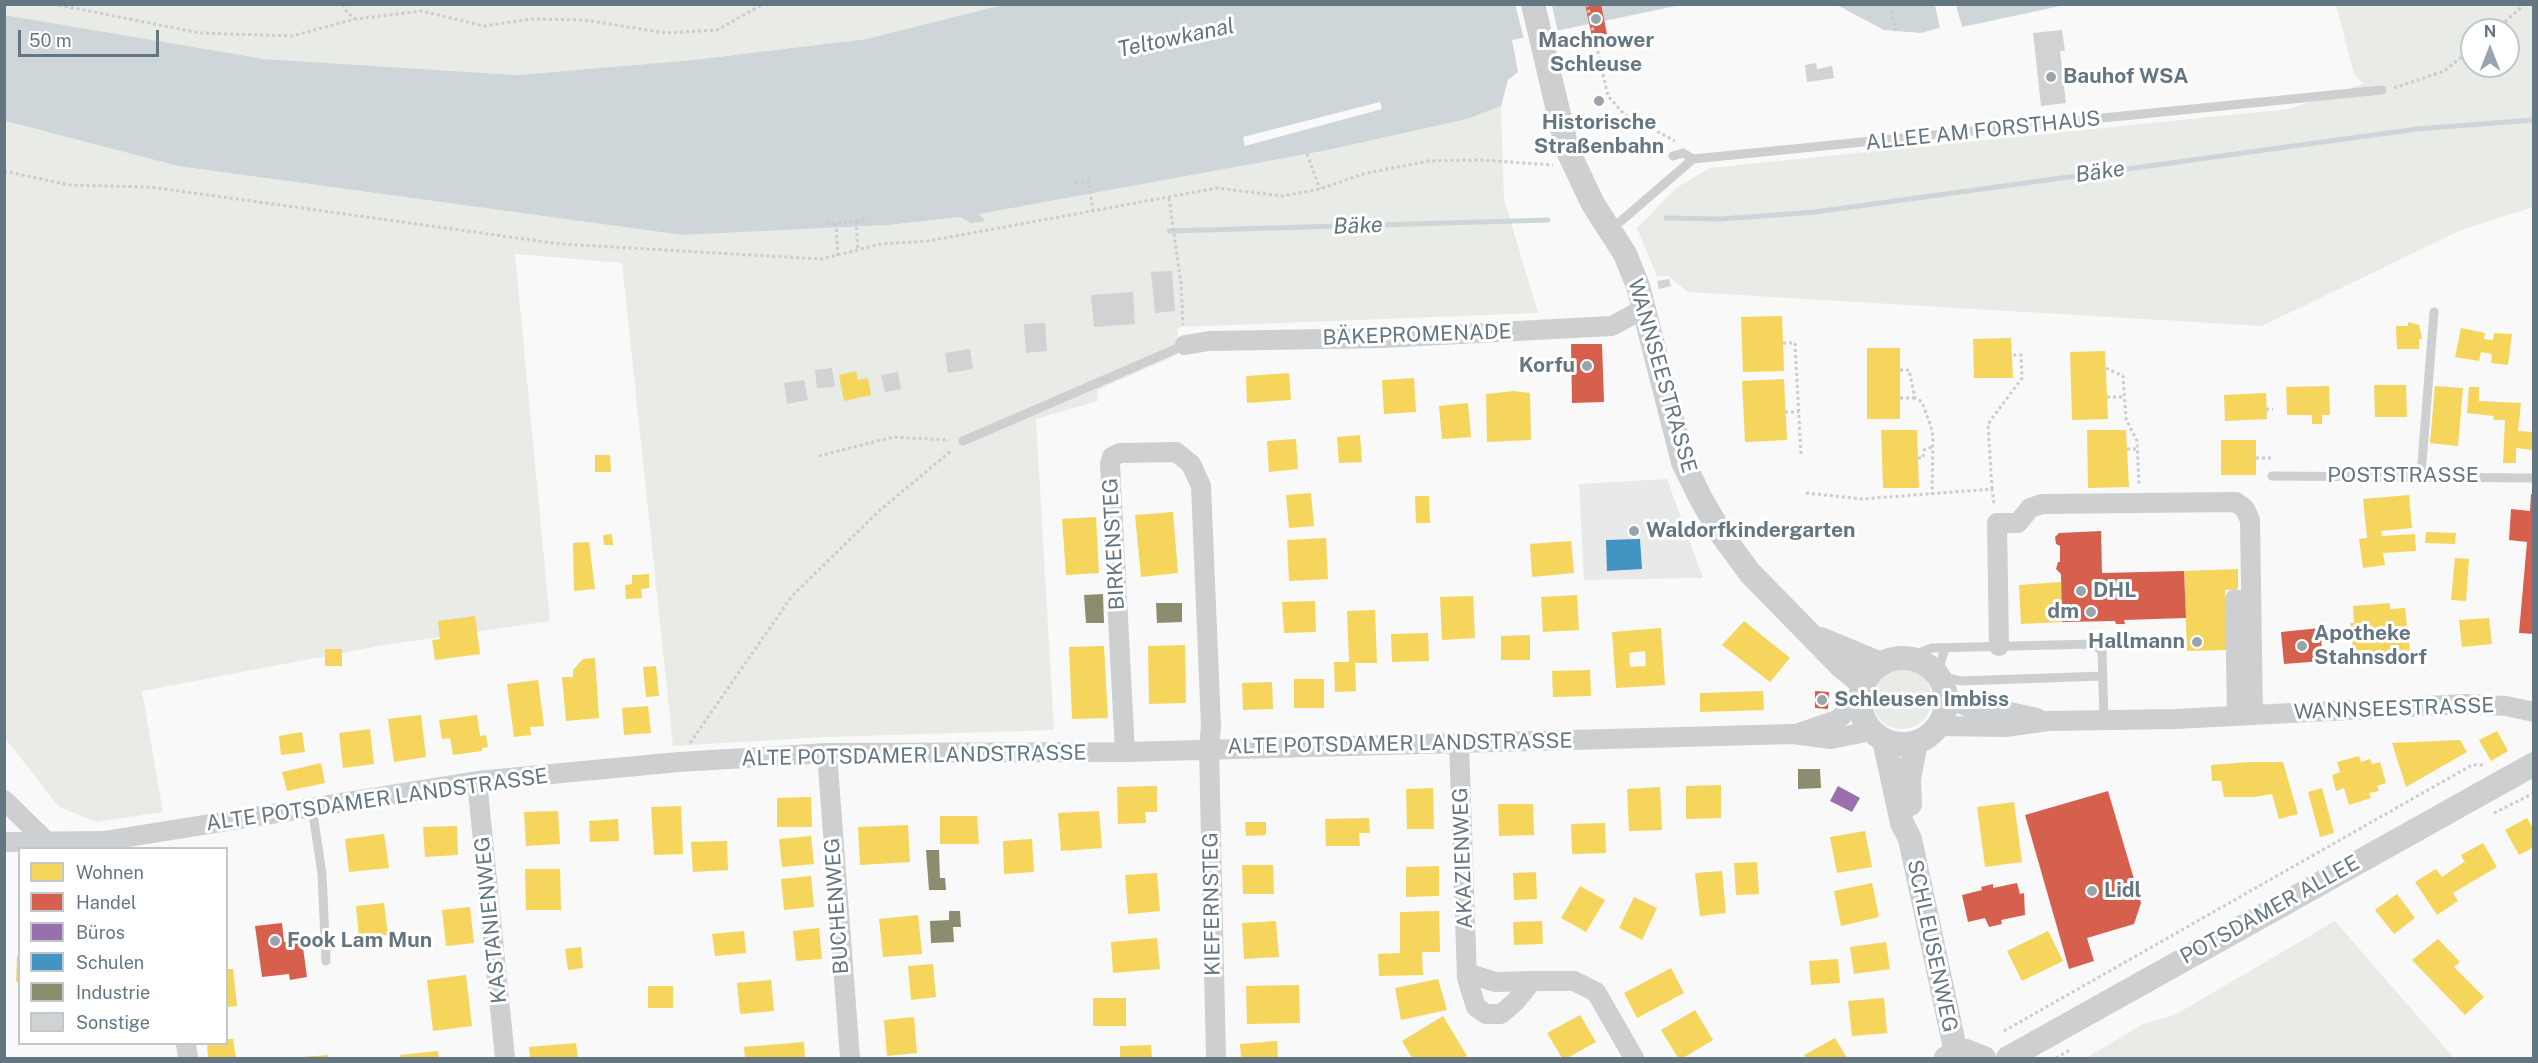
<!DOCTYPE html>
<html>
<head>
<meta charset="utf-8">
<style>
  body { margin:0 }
  #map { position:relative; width:2538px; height:1063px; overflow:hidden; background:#f9f9f9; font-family:"Public Sans",sans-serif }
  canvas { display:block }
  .frame { position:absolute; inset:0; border:6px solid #657683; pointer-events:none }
  .legend { position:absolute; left:18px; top:847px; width:210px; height:198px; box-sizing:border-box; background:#fff; border:2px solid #c1c8cd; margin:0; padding:8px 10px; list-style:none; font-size:18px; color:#657683 }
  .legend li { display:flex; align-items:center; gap:12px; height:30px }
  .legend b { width:30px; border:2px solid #c1c8cd }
  .north { position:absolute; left:2460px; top:18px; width:60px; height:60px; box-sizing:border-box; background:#fff; border:2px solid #c1c8cd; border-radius:50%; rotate:0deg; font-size:16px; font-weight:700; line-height:24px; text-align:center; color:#657683 }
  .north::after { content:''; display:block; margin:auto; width:21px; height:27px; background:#99a4ac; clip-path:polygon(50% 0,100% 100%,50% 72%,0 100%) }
  .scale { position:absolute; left:18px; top:30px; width:141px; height:27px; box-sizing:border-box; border:3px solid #657683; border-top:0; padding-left:8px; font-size:18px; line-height:21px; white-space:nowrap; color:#657683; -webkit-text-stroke:4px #fff; paint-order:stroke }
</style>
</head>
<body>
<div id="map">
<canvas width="2538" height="1063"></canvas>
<div class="frame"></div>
<ul class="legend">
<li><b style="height:16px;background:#f6d55c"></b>Wohnen</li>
<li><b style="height:16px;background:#d6604d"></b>Handel</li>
<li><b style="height:16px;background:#9970ab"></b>Büros</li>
<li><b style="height:16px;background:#4393c3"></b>Schulen</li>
<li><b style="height:16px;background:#8c8c6e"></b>Industrie</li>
<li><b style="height:16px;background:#d0d2d3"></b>Sonstige</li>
</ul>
<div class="north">N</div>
<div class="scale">50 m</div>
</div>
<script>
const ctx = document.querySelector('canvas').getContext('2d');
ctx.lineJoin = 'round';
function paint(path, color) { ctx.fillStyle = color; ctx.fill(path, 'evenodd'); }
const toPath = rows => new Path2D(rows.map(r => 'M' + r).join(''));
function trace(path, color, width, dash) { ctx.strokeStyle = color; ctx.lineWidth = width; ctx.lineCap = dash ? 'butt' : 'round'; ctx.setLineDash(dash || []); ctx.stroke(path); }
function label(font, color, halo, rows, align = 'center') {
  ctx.font = font + ' "Public Sans",sans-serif'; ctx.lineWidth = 6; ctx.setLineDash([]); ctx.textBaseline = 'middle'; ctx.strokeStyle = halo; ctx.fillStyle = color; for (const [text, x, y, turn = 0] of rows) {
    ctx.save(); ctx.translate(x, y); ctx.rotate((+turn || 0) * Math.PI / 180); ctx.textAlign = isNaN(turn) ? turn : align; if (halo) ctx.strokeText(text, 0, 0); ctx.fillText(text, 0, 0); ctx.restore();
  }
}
const built = toPath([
  [1667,479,1703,578,1584,580,1579,484]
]);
const green = toPath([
  [4,5,1002,5,866,39,693,60,517,75,264,59,20,19,5,15],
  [2336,5,2533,5,2533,207,2461,230,2262,326,1688,292,1668,276,1657,276,1637,228,1676,188,1710,168,2289,109,2363,84,2354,74],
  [2472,30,2508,30,2508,66,2472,66],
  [1501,106,1504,199,1538,313,1178,327,1177,355,1097,390,1098,401,1036,419,1054,730,826,737,673,746,622,263,515,254,550,621,384,645,142,691,163,812,96,822,59,807,5,738,4,121,178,166,682,235,889,225,960,217,1328,150,1467,119],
  '1872 699a30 30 0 1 1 60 0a30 30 0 1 1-60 0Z',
  [2335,921,2454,1058,2086,1058,2143,1024,2175,1015]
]);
const water = toPath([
  [1002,5,1681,5,1512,40,1518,72,1508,80,1501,106,1467,119,1328,150,979,214,985,221,971,223,960,217,889,225,682,235,178,166,5,121,4,15,264,59,517,75,693,60,866,39],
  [1837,5,2065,5,1962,27,1944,30,1939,28,1921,33,1884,30]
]);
const pier = toPath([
  [1513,5,1552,5,1558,33,1524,40,1516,7],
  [1935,5,1956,5,1963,30,1941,33],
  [1380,102,1382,109,1245,146,1243,137]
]);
const homes = toPath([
  [1782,316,1784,371,1743,372,1741,317],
  [2408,322,2419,325,2422,339,2419,339,2419,349,2397,349,2396,326,2408,326],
  [2461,328,2485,333,2484,339,2493,340,2494,333,2512,334,2508,365,2491,363,2492,354,2481,352,2479,361,2455,357],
  [2011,338,2013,378,1974,378,1973,339],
  [1867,348,1900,348,1900,419,1867,419],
  [2105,351,2108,419,2072,420,2070,352],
  [856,371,858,380,868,378,871,395,844,401,839,375],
  [1289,373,1291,400,1247,403,1246,376],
  [1414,378,1416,412,1384,414,1382,380],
  [1784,379,1787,440,1745,442,1742,381],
  [2374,385,2406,385,2407,417,2375,417],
  [2329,386,2330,415,2322,415,2322,424,2312,424,2312,415,2287,415,2286,387],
  [2435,386,2463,388,2458,446,2430,443],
  [2469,387,2479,387,2479,401,2521,403,2518,431,2534,432,2534,450,2516,448,2516,463,2503,463,2505,420,2493,420,2494,416,2467,413],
  [1514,391,1530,393,1531,440,1487,442,1486,394],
  [2266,393,2267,419,2225,421,2224,395],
  [1468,403,1471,437,1442,439,1439,406],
  [1881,430,1917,430,1919,488,1883,488],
  [2087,430,2126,430,2129,487,2088,488],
  [1360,435,1362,462,1339,463,1337,437],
  [1296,439,1298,469,1269,472,1267,441],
  [2221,440,2256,440,2256,475,2221,475],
  [595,455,610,455,611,472,595,472],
  [1311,493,1314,526,1289,528,1286,495],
  [2409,495,2412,528,2381,531,2382,536,2415,534,2416,551,2383,553,2385,565,2363,568,2359,539,2367,538,2363,499],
  [1415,496,1429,496,1430,523,1416,523],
  [1173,512,1178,573,1141,577,1135,515],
  [1096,517,1099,573,1066,575,1062,519],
  [2426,532,2456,533,2455,544,2425,543],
  [612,534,613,545,604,545,603,535],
  [1326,538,1328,579,1289,581,1287,540],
  [1571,541,1574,573,1532,577,1530,544],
  [589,542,595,589,574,591,573,543],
  [2455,558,2469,559,2466,601,2451,600],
  [2238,569,2238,589,2225,590,2227,650,2187,651,2184,571],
  [649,574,649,588,641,589,642,598,626,599,625,585,632,584,632,575],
  [2061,582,2062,622,2021,624,2019,585],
  [1577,595,1579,630,1543,632,1541,597],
  [1473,596,1475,638,1442,640,1440,597],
  [1315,601,1316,632,1284,633,1282,602],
  [2390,603,2390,609,2405,608,2410,652,2354,657,2350,623,2354,623,2353,606],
  [1375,610,1377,663,1355,663,1356,691,1335,692,1334,662,1349,662,1347,611],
  [475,616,480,654,435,660,432,640,440,639,438,621],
  [2489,618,2492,644,2462,647,2459,620],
  [1744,621,1790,658,1770,682,1722,645],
  [1661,628,1665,685,1616,688,1612,632],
  [1645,651,1646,666,1630,667,1629,653],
  [1428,633,1429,661,1392,662,1391,634],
  [1530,635,1530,660,1501,660,1501,636],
  [1185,645,1186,703,1149,704,1148,646],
  [1104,646,1108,718,1072,719,1069,647],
  [325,649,342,649,342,666,325,666],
  [595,658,599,718,566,721,562,677,573,677,573,670,583,659],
  [656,666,659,696,646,697,643,667],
  [1590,670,1591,696,1553,697,1552,671],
  [1294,679,1324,679,1324,708,1294,708],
  [538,680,544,726,530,727,531,735,514,737,507,684],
  [1272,682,1273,709,1243,710,1242,683],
  [1763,691,1764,710,1700,712,1700,693],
  [648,706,651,733,624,735,622,708],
  [421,715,426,757,394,762,388,719],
  [477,715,480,736,486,735,488,747,482,748,482,751,453,755,450,738,442,739,439,720],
  [370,729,374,764,343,768,339,733],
  [2497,731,2508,751,2491,761,2479,740],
  [302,732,305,752,281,755,279,736],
  [2460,740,2467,752,2406,787,2392,743],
  [2359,756,2361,762,2370,759,2372,764,2380,762,2386,783,2377,786,2379,791,2369,793,2371,798,2349,805,2344,788,2336,791,2332,775,2340,772,2337,762],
  [2249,762,2283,762,2298,814,2279,819,2272,794,2255,797,2224,797,2221,781,2212,781,2211,765],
  [321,763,325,783,287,791,282,772],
  [1721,785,1721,818,1686,819,1686,786],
  [1157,786,1157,812,1145,812,1146,823,1118,824,1117,787],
  [1660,787,1662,830,1629,831,1627,789],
  [1433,788,1434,829,1407,829,1406,789],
  [2322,788,2334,833,2320,837,2308,792],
  [811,797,812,827,777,827,777,798],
  [2014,802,2022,862,1985,867,1977,807],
  [1498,804,1533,804,1534,835,1499,836],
  [681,806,683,854,654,855,651,807],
  [558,811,560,844,526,846,524,812],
  [1099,811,1102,848,1061,851,1058,813],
  [940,816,977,816,979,844,940,844],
  [1369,818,1370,833,1359,833,1360,846,1326,846,1325,819],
  [2527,818,2534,830,2534,847,2519,855,2505,830],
  [618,819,619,841,590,842,589,821],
  [1245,822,1266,822,1266,835,1246,836],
  [1605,823,1606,853,1572,854,1571,824],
  [908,825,910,862,860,865,858,827],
  [457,826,458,855,425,857,423,827],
  [1865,831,1872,867,1837,873,1830,837],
  [384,834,389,868,349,872,345,839],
  [811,836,814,864,782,867,779,839],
  [1032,839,1034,872,1004,874,1003,841],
  [727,841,728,870,693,872,691,842],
  [2483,843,2497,867,2453,893,2458,901,2437,915,2415,882,2436,869,2442,877,2464,862,2468,869,2461,855],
  [1757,862,1759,894,1736,895,1734,863],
  [1242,865,1273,865,1274,894,1243,894],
  [1439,866,1439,896,1406,897,1406,867],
  [525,869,560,869,561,910,526,910],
  [1722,871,1726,913,1700,916,1695,873],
  [1536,872,1537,899,1514,900,1513,873],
  [1157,873,1160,911,1128,914,1125,875],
  [811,876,814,907,784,910,781,879],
  [1872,883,1879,917,1841,926,1834,891],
  [1580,886,1605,900,1586,932,1561,918],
  [2397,894,2415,918,2394,934,2375,910],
  [1634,897,1657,908,1642,940,1619,928],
  [384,903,388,935,359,938,356,906],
  [470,907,474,943,446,946,442,910],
  [1439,911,1440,952,1422,952,1423,975,1379,976,1378,954,1400,953,1400,912],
  [918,915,922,954,883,957,879,919],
  [1276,921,1279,957,1244,959,1242,923],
  [1542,921,1543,944,1514,945,1513,922],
  [819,928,822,959,796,961,793,931],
  [744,931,746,953,715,956,712,934],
  [2048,931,2063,961,2022,981,2007,951],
  [1157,938,1160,969,1113,973,1111,942],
  [2438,939,2460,962,2454,967,2484,997,2465,1015,2412,960],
  [1886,942,1890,969,1854,974,1850,947],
  [581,947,583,968,568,970,565,949],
  [17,956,20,956,20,985,16,981],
  [1838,959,1840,983,1811,985,1809,961],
  [933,964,936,997,911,1000,908,966],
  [1671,968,1684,993,1637,1018,1624,993],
  [226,969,233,969,237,1006,226,1007],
  [466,975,472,1026,433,1031,427,980],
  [1438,979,1447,1010,1401,1020,1395,988],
  [771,980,774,1011,740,1014,737,983],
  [1299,985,1300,1023,1247,1024,1246,986],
  [648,986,673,986,673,1008,648,1008],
  [1093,998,1126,998,1126,1026,1093,1026],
  [1884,998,1887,1033,1852,1036,1848,1001],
  [1695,1010,1713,1040,1683,1058,1678,1058,1661,1030],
  [1580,1015,1596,1042,1567,1058,1562,1058,1547,1033],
  [1443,1016,1467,1056,1463,1058,1412,1058,1402,1041],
  [914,1017,917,1053,887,1056,884,1020],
  [1835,1038,1847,1058,1806,1058,1804,1055],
  [226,1039,233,1039,236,1058,208,1058,207,1044,226,1044],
  [1277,1041,1278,1058,1241,1058,1240,1044],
  [804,1042,805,1058,745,1058,744,1047],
  [576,1043,578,1058,530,1058,529,1047],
  [1151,1045,1152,1058,1120,1058,1120,1046],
  [438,1051,439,1058,401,1058,400,1055],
  [328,1055,328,1058,302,1058,302,1057]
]);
const shops = toPath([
  [1585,4,1601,4,1607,34,1592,37],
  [1571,344,1602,344,1604,402,1572,403],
  [2531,494,2534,494,2534,634,2519,633,2527,542,2509,540,2511,509,2530,511],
  [2101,531,2102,573,2184,571,2186,618,2124,620,2125,624,2116,624,2115,621,2062,622,2061,574,2056,569,2058,562,2060,562,2060,546,2056,544,2055,537,2059,533],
  [2320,628,2323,661,2284,664,2281,632],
  [1815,691,1829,692,1828,709,1815,708],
  [2108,791,2141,903,2134,924,2087,938,2094,961,2069,969,2025,815],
  [2017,883,2020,894,2024,893,2025,915,2001,920,2002,924,1989,927,1985,918,1968,922,1962,895,1982,890,1981,887,1993,884,1993,888],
  [282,923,284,942,302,940,307,977,290,980,289,974,262,977,255,926]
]);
const offices = toPath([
  [1838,786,1860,798,1852,812,1830,801]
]);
const schools = toPath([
  [1640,539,1642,569,1607,571,1606,540]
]);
const industry = toPath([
  [1103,594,1104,623,1086,623,1084,595],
  [1156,603,1182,603,1182,622,1157,623],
  [1798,769,1820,769,1821,788,1798,789],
  [926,850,939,850,940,878,945,878,946,890,929,890],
  [949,911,960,911,961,927,953,927,954,942,931,943,930,921,949,920]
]);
const stream = toPath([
  [1666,218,1721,219,1815,212,2417,129,2534,120],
  [1169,231,1548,220]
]);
const building = toPath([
  [2062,30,2065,51,2060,51,2066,103,2041,106,2033,33],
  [1816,63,1817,69,1832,66,1834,78,1807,82,1805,65],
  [1172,271,1175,311,1155,313,1151,272],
  [1669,279,1671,286,1659,289,1657,281],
  [1133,292,1135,324,1094,327,1091,295],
  [1045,323,1047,351,1026,353,1024,324],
  [970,349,973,369,948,373,945,353],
  [832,368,835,387,817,388,815,370],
  [898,372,901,389,885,392,881,375],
  [804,380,808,400,787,404,784,383]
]);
const path = toPath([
  [53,4,200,33,292,36,355,19,422,11,484,26,532,19,585,20,666,33,717,30,763,4],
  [343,4,347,12,355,19],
  [1587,4,1608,96,1624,114,1675,141],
  [1891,11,1896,31],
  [2496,30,2525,4],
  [2394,88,2444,71,2472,49],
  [1307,154,1320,189],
  [4,171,69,185,150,187,561,244,821,259,881,244,928,241,1217,188,1283,196,1320,189,1363,174,1428,161,1480,160,1553,165],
  [1075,183,1089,181,1093,213],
  [1169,198,1181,284,1183,325],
  [856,221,858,251],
  [836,223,838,257],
  [826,224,867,220],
  [1783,343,1795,343,1801,455],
  [2106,368,2123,376,2126,419,2137,441,2139,485],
  [1900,370,1909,370,1915,398,1922,402,1931,427,1933,437,1932,494],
  [2107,397,2124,397],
  [1900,398,1915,398],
  [2266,409,2273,409],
  [1785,412,1799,412],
  [2127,449,2137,449],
  [819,456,893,437,949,440],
  [1918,458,1923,458,1924,450,1932,447],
  [2256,458,2273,458],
  [1992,489,1988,424,2022,378,2021,355,2012,355],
  [1806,493,1862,499,1992,489,1994,504],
  [690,743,792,596,879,511,952,450],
  [2494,813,2534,793],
  [2004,1031,2472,765,2486,765],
  [2056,1058,2070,1050]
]);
const service = toPath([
  [1673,156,1683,153,1693,159],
  [1609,227,1621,221,1693,159,2382,90],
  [963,441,1185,345],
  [2421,475,2434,312],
  [2272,476,2534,478],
  [1945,648,1937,675,1961,681,2103,676],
  [1905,658,1932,648,2094,644,2102,651,2104,720],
  [312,807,322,874,326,961]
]);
const minor = toPath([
  [1185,345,1209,341,1384,338,1612,326,1634,314,1645,311],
  [2235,599,2237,716],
  [1999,646,1997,523,2018,523,2030,508,2042,504,2236,502,2245,509,2250,520,2253,715],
  [1946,698,1971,708,2010,712,2037,718],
  [1938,726,2005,727,2048,721,2175,719,2466,704,2506,706,2534,712],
  [1799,733,1837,720,1860,700],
  [1459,743,1467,978,1476,1007,1486,1014,1501,1014,1515,1002,1532,981,1574,981,1596,992,1634,1058],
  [1125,752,1110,464,1112,457,1120,453,1176,452,1191,464,1201,486,1211,726,1209,749,1216,1058],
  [827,753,850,1058],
  [477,781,505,1058],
  [4,800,47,842],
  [4,842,104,841,477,781,679,762,827,753,1125,752,1793,734,1831,739,1871,731],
  [1467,973,1495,982,1532,981],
  [186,1044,188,1058]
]);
const tertiary = toPath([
  [1533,4,1567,149,1593,204,1625,254,1638,286,1683,462,1701,499,1722,535,1750,573,1842,667,1863,684],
  [1821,639,1881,664],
  '1860 701a43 43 0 1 1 86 0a43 43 0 1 1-86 0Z',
  [1884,740,1902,823,1910,839,1956,1053],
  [1910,804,1909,779,1916,742],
  [1946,1058,1966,1051,1984,1058],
  [2008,1058,2534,764]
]);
const markers = [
  [1596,19,6,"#99a4ac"],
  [2051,77,6,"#99a4ac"],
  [1599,101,6,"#99a4ac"],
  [1587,366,6,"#99a4ac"],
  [1634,531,6,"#99a4ac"],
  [2081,591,6,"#99a4ac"],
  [2091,612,6,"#99a4ac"],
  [2197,642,6,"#99a4ac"],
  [2302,646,6,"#99a4ac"],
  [1822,700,6,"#99a4ac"],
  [2092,891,6,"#99a4ac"],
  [275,941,6,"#99a4ac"]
];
const poiNames = [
  ["Machnower",1596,41,"center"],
  ["Schleuse",1596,65,"center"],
  ["Bauhof WSA",2063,77],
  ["Historische",1599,123,"center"],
  ["Straßenbahn",1599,147,"center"],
  ["Korfu",1575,366,"right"],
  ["Waldorfkindergarten",1646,531],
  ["DHL",2093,591],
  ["dm",2079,612,"right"],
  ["Apotheke",2314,634],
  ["Stahnsdorf",2314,658],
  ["Hallmann",2185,642,"right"],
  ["Schleusen Imbiss",1834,700],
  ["Lidl",2104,891],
  ["Fook Lam Mun",287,941]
];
const streetNames = [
  ["ALLEE AM FORSTHAUS",1983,131,-6],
  ["BÄKEPROMENADE",1417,335,-2],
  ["WANNSEESTRASSE",1662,376,74],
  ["POSTSTRASSE",2403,476],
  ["BIRKENSTEG",1114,544,-93],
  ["WANNSEESTRASSE",2394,709,-2],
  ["ALTE POTSDAMER LANDSTRASSE",1400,744,-1],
  ["ALTE POTSDAMER LANDSTRASSE",914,756,-1],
  ["ALTE POTSDAMER LANDSTRASSE",377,800,-8],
  ["AKAZIENWEG",1463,858,-92],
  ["KIEFERNSTEG",1212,904,-91],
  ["BUCHENWEG",837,906,-94],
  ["POTSDAMER ALLEE",2270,910,-29],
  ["KASTANIENWEG",491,920,-96],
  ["SCHLEUSENWEG",1932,946,78]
];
const waterNames = [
  ["Teltowkanal",1176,38,-12],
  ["Bäke",2100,172,-8],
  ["Bäke",1358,226,-2]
];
paint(built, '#e8e9e9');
paint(green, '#e8ebe6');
paint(water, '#ced6d9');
paint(pier, '#f9f9f9');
paint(homes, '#f6d55c');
paint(shops, '#d6604d');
paint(offices, '#9970ab');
paint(schools, '#4393c3');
paint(industry, '#8c8c6e');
trace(stream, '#ced6d9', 5);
paint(building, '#d0d2d3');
trace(path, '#cbcccd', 3, [3, 3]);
trace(service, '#cecfd0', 9);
trace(minor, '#cecfd0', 20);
trace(tertiary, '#cecfd0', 24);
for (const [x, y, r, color] of markers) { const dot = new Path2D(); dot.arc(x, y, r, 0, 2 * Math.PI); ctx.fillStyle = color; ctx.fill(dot); trace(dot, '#fff', 2); }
label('bold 21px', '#657683', '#fff', poiNames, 'left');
label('21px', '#657683', '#fff', streetNames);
label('italic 22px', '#60757c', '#fff', waterNames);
</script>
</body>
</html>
